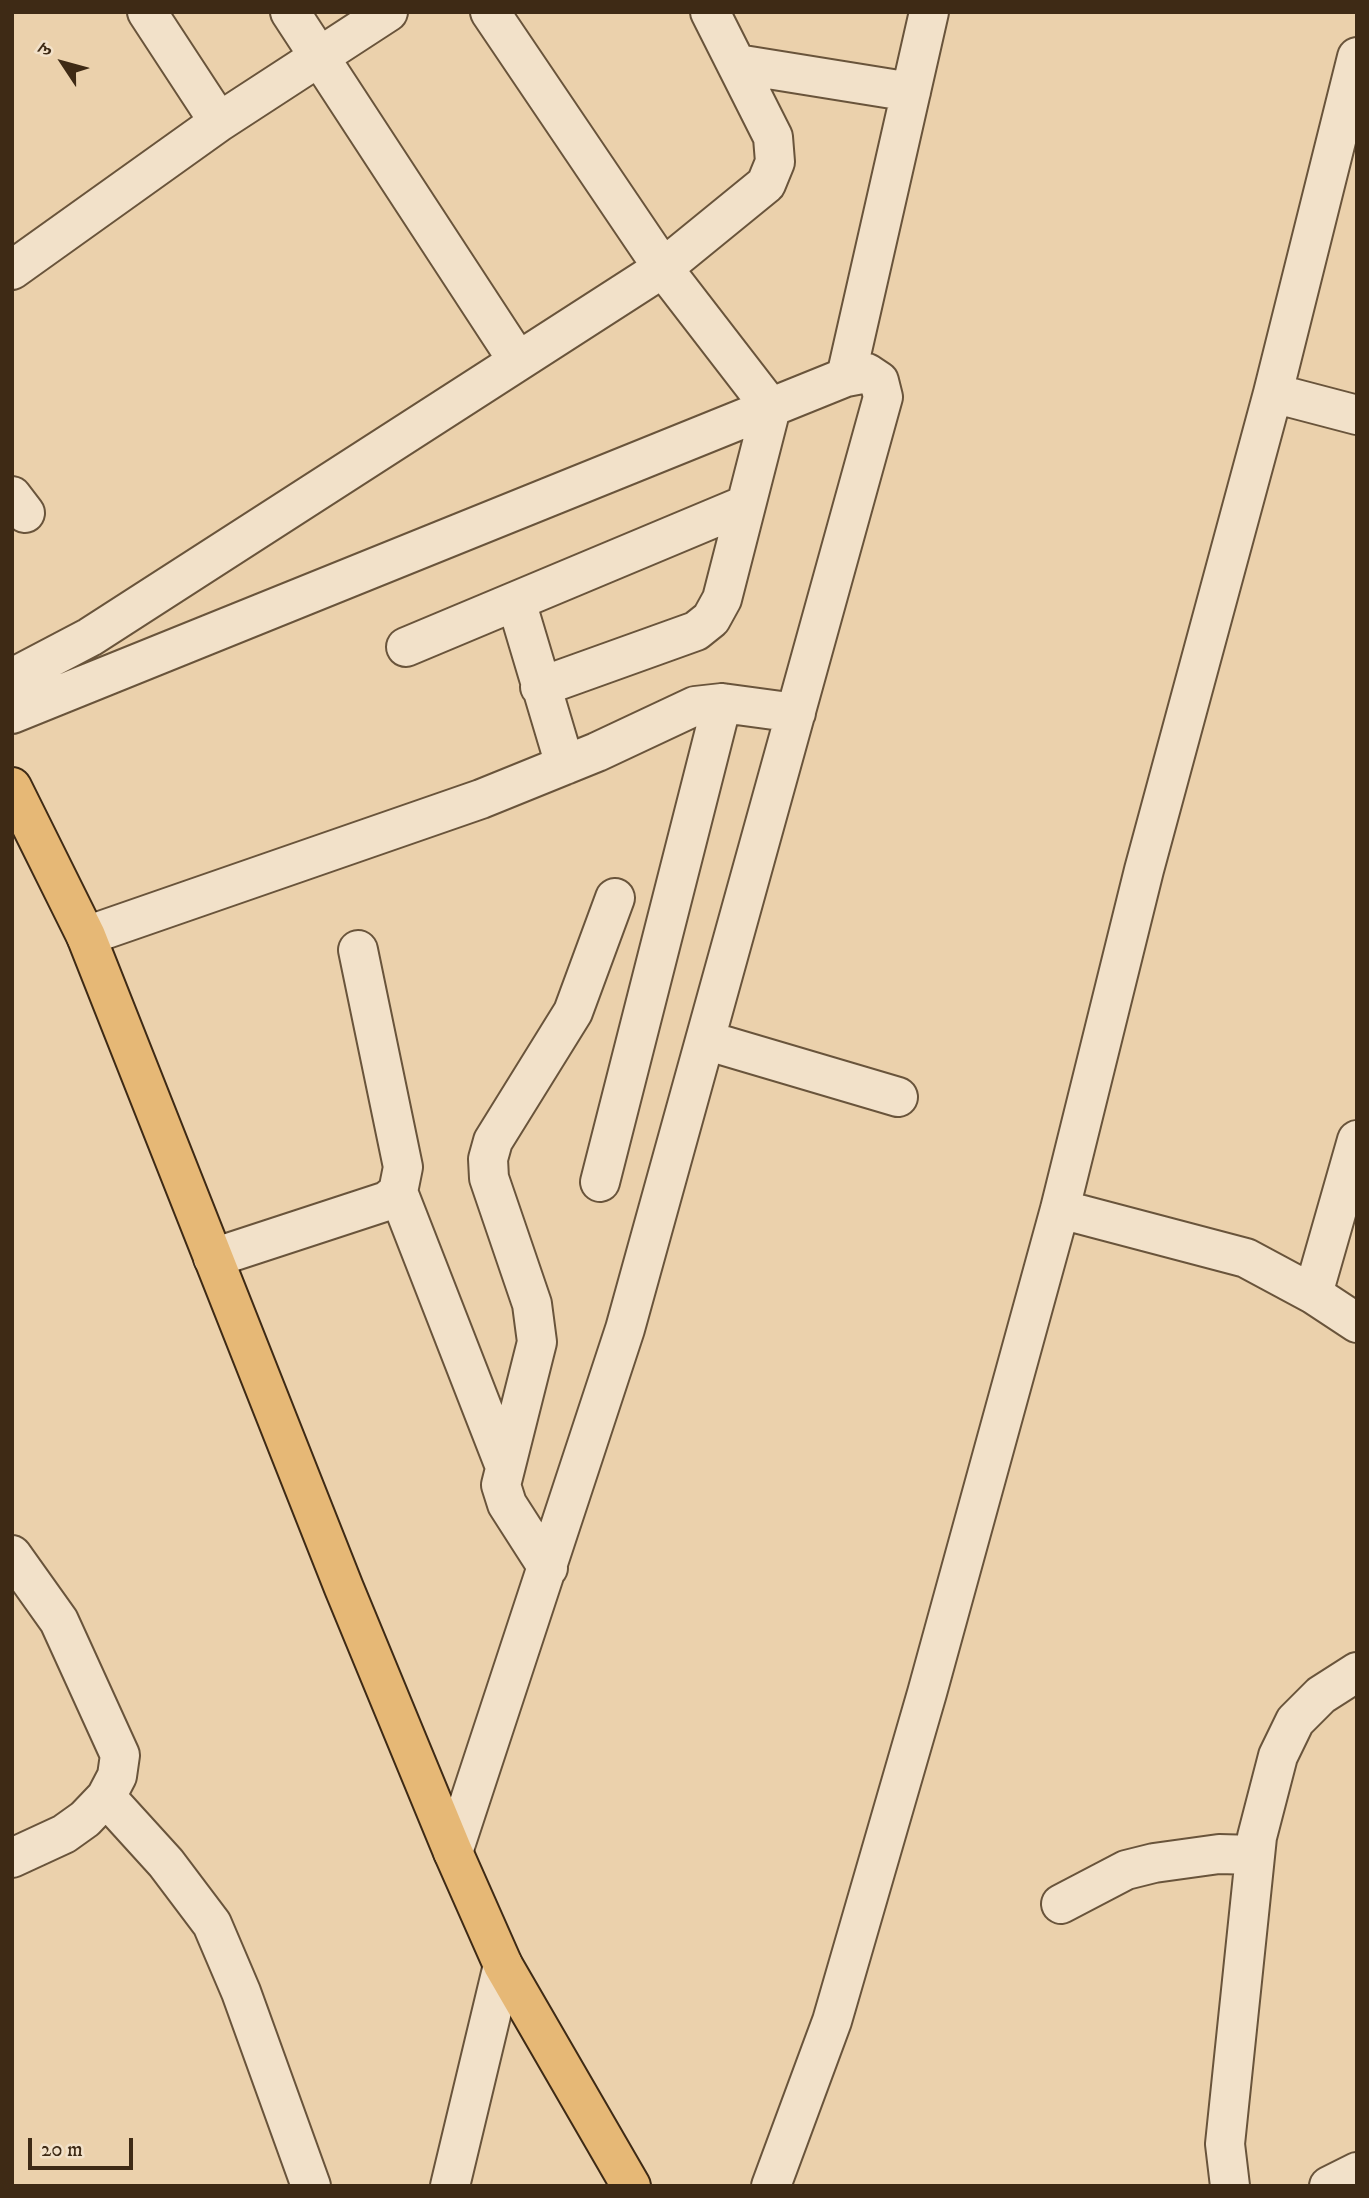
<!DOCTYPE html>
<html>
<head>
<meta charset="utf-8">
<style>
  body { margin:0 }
  #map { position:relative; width:1369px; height:2198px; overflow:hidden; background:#ebd1ac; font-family:"IM FELL DW Pica","Noto Serif Devanagari",serif }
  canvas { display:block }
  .frame { position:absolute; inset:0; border:14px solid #3e2a15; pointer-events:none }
  .north { position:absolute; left:28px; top:28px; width:70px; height:70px; -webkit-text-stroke:5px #f2e1c9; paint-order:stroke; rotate:306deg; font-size:19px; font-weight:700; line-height:28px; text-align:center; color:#3e2a15 }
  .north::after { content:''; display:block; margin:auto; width:24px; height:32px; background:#3e2a15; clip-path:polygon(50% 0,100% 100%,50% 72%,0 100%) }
  .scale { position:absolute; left:28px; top:2138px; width:105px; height:32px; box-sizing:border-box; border:4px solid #3e2a15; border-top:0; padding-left:9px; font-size:21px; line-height:24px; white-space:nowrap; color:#3e2a15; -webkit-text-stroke:5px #f2e1c9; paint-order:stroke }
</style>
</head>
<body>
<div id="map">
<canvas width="1369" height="2198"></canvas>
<div class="frame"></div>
<div class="north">उ</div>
<div class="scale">20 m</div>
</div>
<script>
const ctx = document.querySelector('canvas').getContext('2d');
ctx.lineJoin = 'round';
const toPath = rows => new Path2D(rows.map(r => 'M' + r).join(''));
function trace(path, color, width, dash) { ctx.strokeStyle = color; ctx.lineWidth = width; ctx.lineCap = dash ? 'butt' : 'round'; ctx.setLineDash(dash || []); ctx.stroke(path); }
const minor = toPath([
  [147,12,219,122],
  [290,12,518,361],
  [737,64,911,92],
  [12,270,219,122,388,12],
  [846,377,929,12],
  [1273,393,1357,415],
  [12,496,25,513],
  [516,601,565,765],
  [406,647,745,505],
  [12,678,90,637,663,268,490,12],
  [540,687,696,631,711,619,722,599,771,408,663,268,766,184,775,162,773,137,710,12],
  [12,714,846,377,867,373,879,381,883,397,625,1329,453,1852],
  [86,936,481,799,597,752,695,706,722,703,796,713],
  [705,1040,898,1097],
  [600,1182,722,703],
  [398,1192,504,1464],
  [1060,1209,1246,1258,1313,1294,1357,1323],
  [213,1258,387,1201,398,1192,403,1167,358,950],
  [1313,1294,1357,1140],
  [12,1555,59,1621,120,1755,117,1776,106,1797,85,1819,64,1834,12,1858],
  [548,1568,507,1504,501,1485,537,1342,532,1304,489,1178,488,1159,493,1141,573,1012,615,898],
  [106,1797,166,1863,212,1924,241,1992,311,2186],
  [1061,1904,1126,1870,1154,1863,1219,1854,1255,1855],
  [450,2186,503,1965],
  [771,2186,832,2021,927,1693,1060,1209,1144,870,1273,393,1357,57],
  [1230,2186,1225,2144,1257,1837,1278,1756,1295,1721,1321,1695,1357,1672],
  [1329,2186,1357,2172]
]);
const highway = toPath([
  [12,787,86,936,344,1588,453,1852,503,1965,631,2186]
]);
trace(minor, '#69543b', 42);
trace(highway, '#3e2a15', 42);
trace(minor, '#f2e1c9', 38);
trace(highway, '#e6b876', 38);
</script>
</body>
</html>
